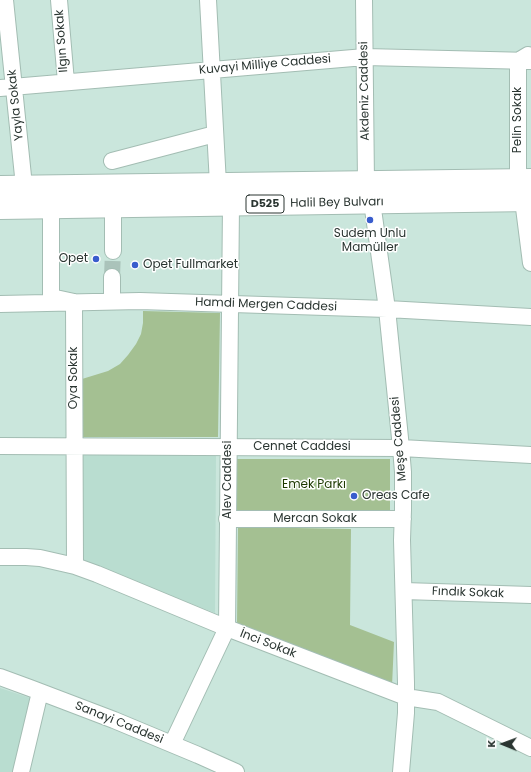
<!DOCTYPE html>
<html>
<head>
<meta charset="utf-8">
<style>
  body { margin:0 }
  #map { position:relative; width:531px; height:772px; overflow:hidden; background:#cae6dc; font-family:Poppins,sans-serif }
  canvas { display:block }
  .north { position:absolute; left:483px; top:724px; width:40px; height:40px; -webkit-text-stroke:3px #fff; paint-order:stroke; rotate:271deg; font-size:11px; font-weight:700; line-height:16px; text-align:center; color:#2a3531 }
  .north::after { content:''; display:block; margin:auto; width:14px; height:18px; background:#2a3531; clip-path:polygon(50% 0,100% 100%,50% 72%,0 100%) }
</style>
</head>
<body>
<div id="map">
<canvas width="531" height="772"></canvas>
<div class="north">K</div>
</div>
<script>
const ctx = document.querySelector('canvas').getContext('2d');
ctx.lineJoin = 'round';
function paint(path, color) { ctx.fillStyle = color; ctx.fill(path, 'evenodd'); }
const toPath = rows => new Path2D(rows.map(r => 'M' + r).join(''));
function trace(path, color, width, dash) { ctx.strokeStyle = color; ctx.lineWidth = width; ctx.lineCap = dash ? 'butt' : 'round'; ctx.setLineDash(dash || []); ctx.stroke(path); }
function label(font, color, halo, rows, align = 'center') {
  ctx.font = font + ' Poppins,sans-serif'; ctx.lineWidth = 3; ctx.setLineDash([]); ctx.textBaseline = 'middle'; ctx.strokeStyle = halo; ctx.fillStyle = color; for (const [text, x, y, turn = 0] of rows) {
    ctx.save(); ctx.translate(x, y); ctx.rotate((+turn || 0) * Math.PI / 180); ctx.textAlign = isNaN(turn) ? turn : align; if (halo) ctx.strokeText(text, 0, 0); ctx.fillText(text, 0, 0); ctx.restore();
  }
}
const built = toPath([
  [81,454,216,454,215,613,82,561],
  [0,688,30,698,14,772,0,772]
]);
const green = toPath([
  [143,311,220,313,218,437,82,437,82,379,108,371,120,364,128,355,136,344,141,334,143,323],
  [237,459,390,459,390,512,237,512],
  [238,527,351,529,350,625,394,642,392,686,237,624]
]);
const minorTunnel = toPath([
  [112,277,113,251]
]);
const minor = toPath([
  [5,0,24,186],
  [59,0,66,82],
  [208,0,218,184],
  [364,0,366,182],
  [0,88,365,57,531,61],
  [112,161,215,134],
  [518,180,518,61,528,55],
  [523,200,531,263],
  [372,202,387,309,401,448,403,472,403,510,402,540,406,683,406,713,401,772],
  [51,207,51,297,74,302,75,566],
  [113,251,113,206],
  [112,301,112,277],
  [0,304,140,301,387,309,531,317],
  [0,446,401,448,531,455],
  [227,519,403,519],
  [0,557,26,557,40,558,75,566,97,574,227,628,406,697,438,702,531,748],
  [404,591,531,595],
  [0,677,30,688,114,720,198,755,236,772],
  [172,744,227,628,231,204],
  [21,772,40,692]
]);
const highway = toPath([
  [0,187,531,180],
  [0,208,531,200]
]);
const markers = [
  [370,220,4,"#395ccd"],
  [96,259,4,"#395ccd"],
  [135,265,4,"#395ccd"],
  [354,496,4,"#395ccd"]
];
const shields = [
  [265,204,38]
];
const shieldNames = [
  ["D525",265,204]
];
const streetNames = [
  ["Ilgın Sokak",62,41,-94],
  ["Kuvayi Milliye Caddesi",265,65,-5],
  ["Akdeniz Caddesi",365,91,-91],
  ["Yayla Sokak",16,105,-96],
  ["Pelin Sokak",518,120,-90],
  ["Halil Bey Bulvarı",337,203,-1],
  ["Hamdi Mergen Caddesi",266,305,2],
  ["Oya Sokak",74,378,-90],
  ["Meşe Caddesi",399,439,-95],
  ["Cennet Caddesi",302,447],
  ["Alev Caddesi",228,480,-90],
  ["Mercan Sokak",315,519],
  ["Fındık Sokak",468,593,2],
  ["İnci Sokak",268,644,21],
  ["Sanayi Caddesi",119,723,22]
];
const poiNames = [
  ["Sudem Unlu",370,234,"center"],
  ["Mamüller",370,248,"center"],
  ["Opet",88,259,"right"],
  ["Opet Fullmarket",143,265],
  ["Oreas Cafe",362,496]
];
const parkNames = [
  ["Emek Parkı",314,485]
];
paint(built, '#b9ddd0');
paint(green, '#a4c092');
trace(minorTunnel, '#aac3ba', 16, [16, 8]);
trace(minor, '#a3bdb3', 18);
trace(highway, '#a3bdb3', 24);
trace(minor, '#fff', 16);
trace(highway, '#fff', 22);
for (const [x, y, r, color] of markers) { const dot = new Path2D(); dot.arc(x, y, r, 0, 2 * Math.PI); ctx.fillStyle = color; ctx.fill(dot); trace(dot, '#fff', 1.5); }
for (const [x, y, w] of shields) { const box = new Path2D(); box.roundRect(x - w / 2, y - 9, w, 18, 3); ctx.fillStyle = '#fff'; ctx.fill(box); trace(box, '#2a3531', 1); }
label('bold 11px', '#2a3531', null, shieldNames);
label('12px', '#2a3531', '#fff', streetNames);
label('12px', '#2a3531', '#fff', poiNames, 'left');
label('12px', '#1c3900', '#fff', parkNames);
</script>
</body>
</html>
